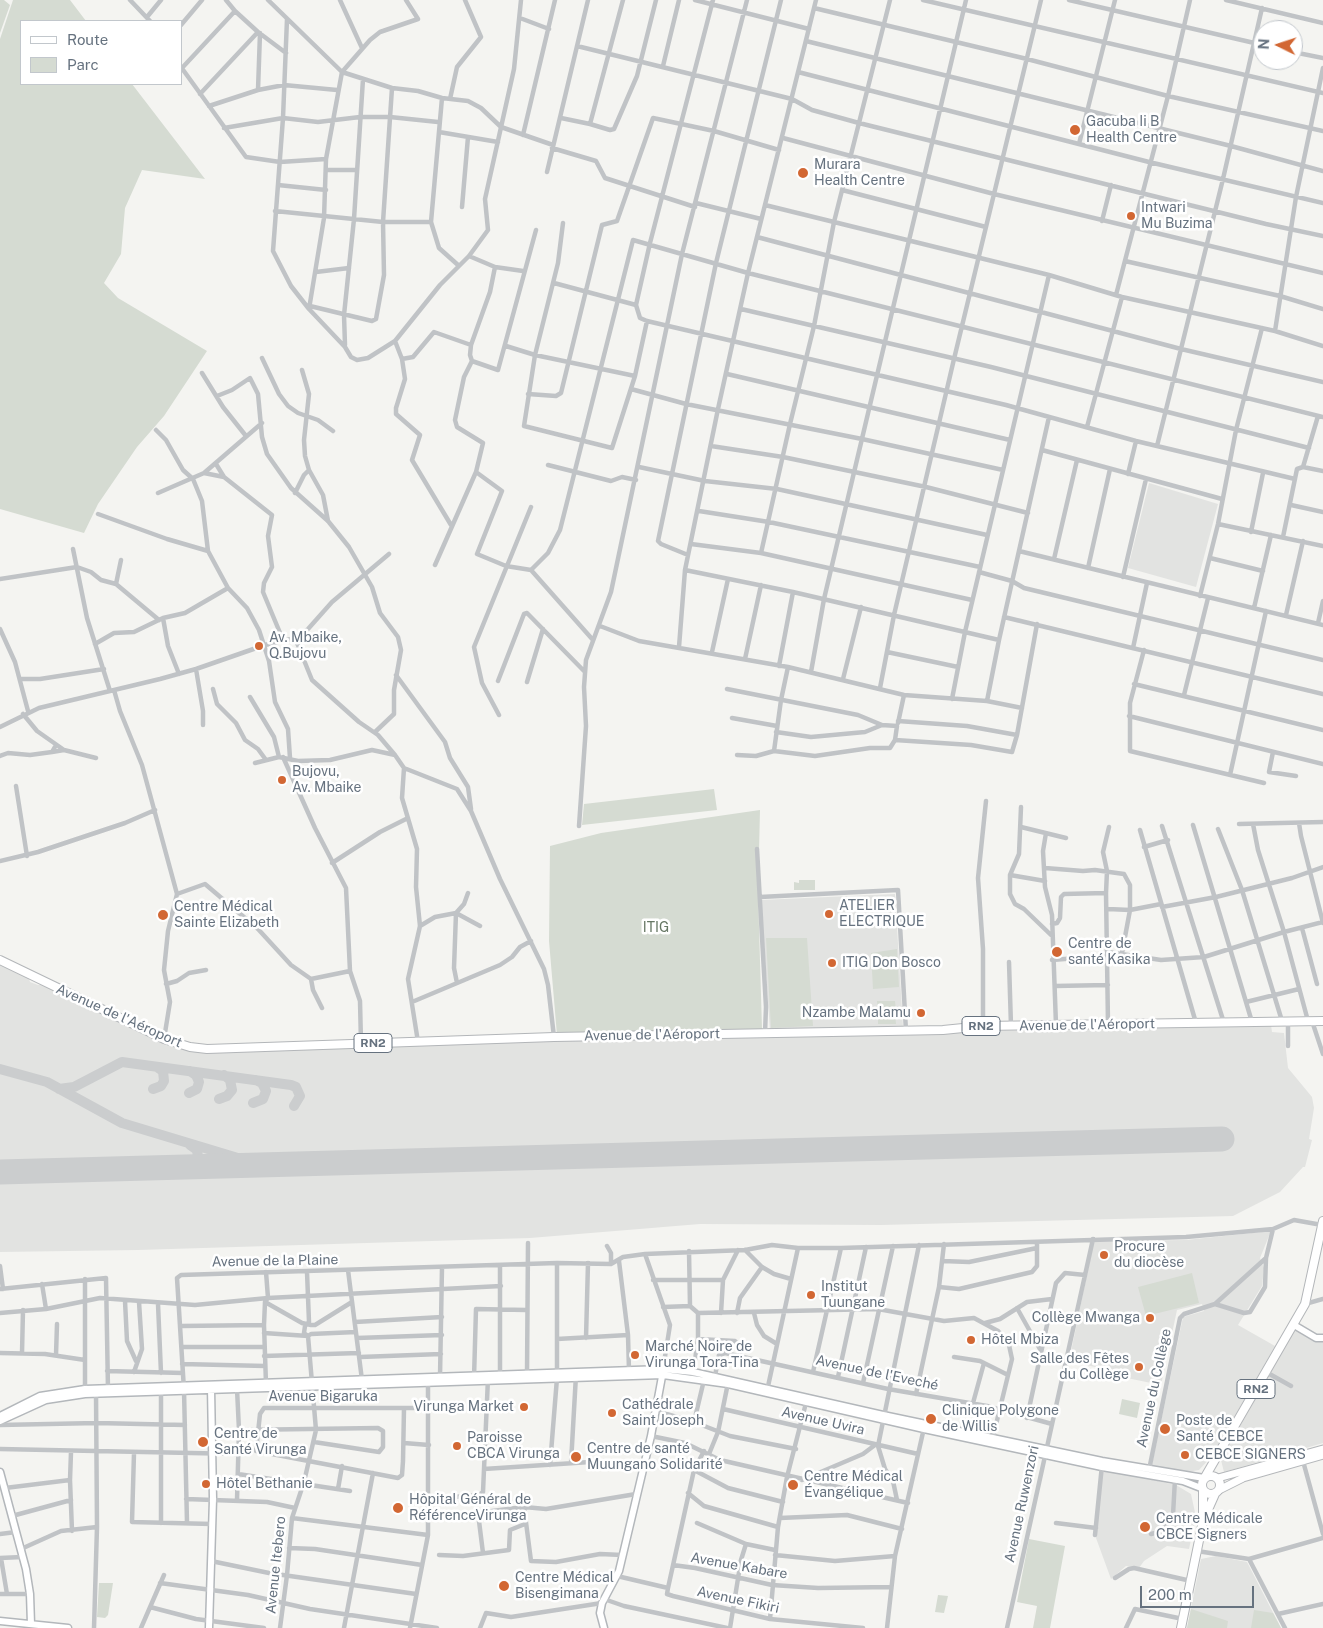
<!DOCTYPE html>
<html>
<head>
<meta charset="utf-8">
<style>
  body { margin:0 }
  #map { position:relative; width:1323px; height:1628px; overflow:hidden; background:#f4f4f1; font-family:"Public Sans",sans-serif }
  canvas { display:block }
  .legend { position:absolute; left:20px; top:20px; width:162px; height:65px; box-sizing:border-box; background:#fff; border:1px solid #c2c7cc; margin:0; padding:6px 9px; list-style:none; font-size:15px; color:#66727f }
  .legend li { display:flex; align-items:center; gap:10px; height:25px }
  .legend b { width:25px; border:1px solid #c2c7cc }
  .north { position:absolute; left:1253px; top:20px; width:50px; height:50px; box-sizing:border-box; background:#fff; border:1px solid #c2c7cc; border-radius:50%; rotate:274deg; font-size:14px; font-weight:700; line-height:20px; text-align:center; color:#66727f }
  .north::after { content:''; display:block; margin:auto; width:18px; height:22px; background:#d26733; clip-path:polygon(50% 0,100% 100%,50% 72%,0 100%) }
  .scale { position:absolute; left:1140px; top:1586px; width:114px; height:22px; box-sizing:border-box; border:2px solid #66727f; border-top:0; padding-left:6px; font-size:15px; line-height:18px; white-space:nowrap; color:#66727f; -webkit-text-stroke:4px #fff; paint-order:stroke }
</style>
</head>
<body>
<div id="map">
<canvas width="1323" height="1628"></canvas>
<ul class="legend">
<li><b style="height:6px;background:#fff"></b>Route</li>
<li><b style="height:14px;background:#d5dbd2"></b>Parc</li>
</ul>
<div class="north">N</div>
<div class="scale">200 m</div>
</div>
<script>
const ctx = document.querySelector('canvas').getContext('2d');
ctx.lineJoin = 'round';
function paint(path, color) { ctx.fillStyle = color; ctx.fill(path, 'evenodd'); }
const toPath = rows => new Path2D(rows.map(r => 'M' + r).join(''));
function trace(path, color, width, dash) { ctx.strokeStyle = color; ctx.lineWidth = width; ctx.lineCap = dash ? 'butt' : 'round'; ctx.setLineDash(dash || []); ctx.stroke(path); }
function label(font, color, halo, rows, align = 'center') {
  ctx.font = font + ' "Public Sans",sans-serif'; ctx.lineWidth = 5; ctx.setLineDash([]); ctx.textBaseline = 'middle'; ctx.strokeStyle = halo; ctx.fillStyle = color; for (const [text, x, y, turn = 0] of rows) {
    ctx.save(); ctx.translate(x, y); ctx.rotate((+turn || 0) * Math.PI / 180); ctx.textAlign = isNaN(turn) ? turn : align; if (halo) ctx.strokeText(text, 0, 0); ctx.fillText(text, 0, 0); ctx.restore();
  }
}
const built = toPath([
  [1149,483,1218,504,1196,587,1128,568],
  [895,894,903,1027,770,1031,761,900],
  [0,963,28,976,30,982,38,985,43,984,186,1048,1271,1025,1272,1032,1284,1033,1288,1068,1312,1097,1314,1108,1309,1139,1312,1140,1305,1167,1303,1167,1280,1192,1233,1216,881,1225,700,1224,530,1238,138,1250,0,1252],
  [1271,1231,1260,1258,1264,1268,1262,1286,1238,1325,1275,1346,1211,1457,1199,1470,1181,1473,1151,1469,1183,1317,1204,1311,1202,1304,1177,1310,1161,1385,1117,1376,1117,1372,1069,1361,1094,1241,1186,1240],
  [1294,1330,1323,1339,1323,1443,1224,1472,1221,1460],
  [1107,1470,1176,1485,1191,1494,1196,1517,1189,1549,1167,1546,1144,1561,1139,1568,1126,1566,1111,1579,1096,1538,1103,1472],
  [1216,1556,1247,1562,1281,1628,1187,1628,1201,1559]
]);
const green = toPath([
  [0,0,4,0,10,5,0,33],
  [13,0,70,0,86,21,21,21,21,84,132,84,205,179,142,170,125,208,121,254,104,283,118,298,207,351,164,416,137,447,98,504,84,533,0,509,0,39],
  [714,789,717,810,582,825,584,804],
  [760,810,758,893,762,1029,557,1035,549,941,550,846,601,833],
  [799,880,815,880,815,890,794,890,794,882,799,883],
  [766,938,807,938,813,1026,771,1028],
  [897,949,899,987,873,989,871,953],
  [877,1001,895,1001,896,1011,878,1012],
  [895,1013,896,1024,878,1024,878,1014],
  [1192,1273,1199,1303,1146,1316,1138,1287],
  [1122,1399,1140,1403,1137,1418,1119,1414],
  [1029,1539,1065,1546,1050,1628,1033,1628,1037,1606,1017,1602],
  [99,1583,113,1583,108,1615,105,1618,97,1617],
  [938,1595,948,1596,944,1613,935,1612],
  [1191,1609,1228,1621,1227,1628,1187,1628],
  [1254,1610,1273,1613,1281,1628,1251,1628]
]);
const taxiway = toPath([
  [0,1069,47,1082,122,1123,261,1165],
  [59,1089,74,1087,122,1062,291,1085,296,1087,300,1096,294,1106],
  [153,1089,161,1086,164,1081,163,1071,157,1067],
  [189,1093,197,1089,199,1082,196,1075,190,1071],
  [219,1099,227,1096,232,1090,230,1080,224,1075],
  [253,1103,263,1099,266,1091,262,1083,256,1080],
  [189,1167,195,1164,198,1157,197,1150,190,1145]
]);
const runway = toPath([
  [0,1172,1222,1139]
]);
const street = toPath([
  [130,0,150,21],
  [226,0,235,11,258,32,286,53],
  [268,0,342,72,392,88,418,91,442,98,468,101,481,108,501,127,553,145],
  [340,0,362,48],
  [695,0,809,29],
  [923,0,1323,93],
  [1069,0,1263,45],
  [1226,0,1323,23],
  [814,8,1027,59,1168,96,1323,131],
  [147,17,161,0],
  [520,18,549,29],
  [287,19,283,118,273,251,291,286,309,309,345,347,351,357,357,360,368,358,395,341,440,285,469,256,488,230,485,199,514,69,521,0],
  [181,25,202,0],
  [806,41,1231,146,1323,171],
  [577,46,792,99,812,110,859,123,1266,224,1323,236],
  [1293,52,1323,58],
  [663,66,679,0],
  [181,67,246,157,280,162,326,159],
  [182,68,235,11],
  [798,72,1149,162,1323,203],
  [258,90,284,85,337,90],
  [200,94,258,32],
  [442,98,431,222,439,248,458,265],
  [450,99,457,67,481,37,465,0],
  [209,106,258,90,260,33],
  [561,118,590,124,623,0],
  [590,124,610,130,614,129,637,76,656,0],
  [224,128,283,118,318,122,360,117,390,117,438,122],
  [439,132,498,142],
  [523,135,555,0],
  [783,138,994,194,1323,273],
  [1079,144,1115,0],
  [552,148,596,161,605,178,695,207],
  [326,170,357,170],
  [547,172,588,0],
  [278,185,326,190],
  [842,190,986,227],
  [696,203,761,219],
  [765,205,1049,275,1122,297,1275,331,1323,346],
  [462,207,468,137],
  [275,211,383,222,431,222],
  [1102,221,1111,185],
  [563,223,558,263,535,355,524,426,612,448,635,376,647,321],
  [757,237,1181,349,1323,382],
  [469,256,495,267,523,271],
  [1125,261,1280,296,1323,309],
  [495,267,490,292,471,345,470,355,472,361,498,370,536,230],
  [316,272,349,268],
  [554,283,636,305,640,318,647,321,1006,405,1136,441,1295,479],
  [1116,295,1168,96,1190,0],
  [636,305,650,243,713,0],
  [310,306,372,321,376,319,384,275,383,222,392,88],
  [309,309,324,218,326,159,342,72,370,40,380,32,418,19,406,0],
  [741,309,991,367,1309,448],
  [1275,331,1296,197,1323,68],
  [395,341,402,359,405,379,396,408,396,414,420,435,412,460,451,525],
  [345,345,344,315,354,219,363,79],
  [506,346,535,355,635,376],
  [262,358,279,394,288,406,298,413,318,420,333,431],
  [402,359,413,357,434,332,471,345],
  [302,370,309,394,304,440,305,456,309,470,323,495,328,521],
  [202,373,223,407,246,436],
  [727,374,1010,440],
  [631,389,686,404,862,439,1003,470],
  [528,394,556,396,561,393,602,225,617,221,653,118,714,131,779,150],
  [217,396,232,390,250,378,258,394,262,437,267,454,291,488,328,521,349,547,372,587,380,613,398,637,401,650,394,690,394,714,375,732],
  [1087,427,1122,297],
  [156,430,166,440,183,470,193,479,202,501,208,551,228,588,247,608,259,630,269,661,275,702,288,729,290,758],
  [711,446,783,457,926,487,1028,513],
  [1157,446,1223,179,1262,8],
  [1042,450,1222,499],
  [216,464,224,477],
  [548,465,611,481,622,477,636,480],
  [639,467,705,481,777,489,987,535],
  [1303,467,1318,416],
  [476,472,502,491,477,554,506,566,531,570,593,640],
  [204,473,224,477,272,515,268,536,272,567,264,583,263,592,283,640],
  [1128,474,1136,441],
  [158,493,204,473,262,423],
  [295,493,304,475,309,470],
  [1291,505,1323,512],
  [699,511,769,522,980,567],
  [98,514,167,539,208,551],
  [1218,524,1323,546],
  [1251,532,1263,473],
  [1283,537,1297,469,1303,467,1323,471],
  [691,544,761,553,972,600],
  [73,549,87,618,110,691],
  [1019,551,1323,625],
  [761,553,790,424,814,326,834,222,890,0],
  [688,555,661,544,658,541,716,263,781,0],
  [1210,558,1263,571],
  [1054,559,1077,460],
  [435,565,476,472,483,443,457,427,455,420,464,377,472,361],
  [1088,568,1110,469],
  [531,570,548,553,560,530,633,240,748,273,1323,417],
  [685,570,793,592,999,640],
  [979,572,1012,581,1024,588,1323,660],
  [1123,577,1146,479],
  [0,579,77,567,91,572,101,580,116,584,159,620],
  [116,584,121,560],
  [1200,596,1218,524,1236,430,1262,328],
  [1254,608,1271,535],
  [1286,615,1303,541],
  [1004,617,1323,694],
  [163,618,168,646,179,674],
  [1318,623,1323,601],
  [600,626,639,641,788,667,904,695,987,701,1022,708],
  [0,629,15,662,28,711],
  [295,638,312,680,359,722,378,735,395,755],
  [95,644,114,633,134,632,163,618,185,613,228,588],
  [679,647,685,570,718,409,748,273,816,0],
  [1133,648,1147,583],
  [1144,650,1130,703,1130,751,1264,783],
  [712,652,728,579],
  [887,652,958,667],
  [745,659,761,585],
  [779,666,793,592],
  [196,669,203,711,203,725],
  [811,672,824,599,966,0],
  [396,675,445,742,450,758,468,787,471,809],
  [20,679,40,679,104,669],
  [843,679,861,607],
  [498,681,524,614,527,613,585,672],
  [527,682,543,629],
  [1134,684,1323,730],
  [880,688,894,615,954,359,1041,0],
  [213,689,217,704,236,723,245,740,258,749,266,760],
  [727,689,858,715,882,725,897,726,895,740,890,748,870,748,815,756,774,751],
  [114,690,120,711,142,765,177,894,168,931,164,970,170,1002,164,1039],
  [1184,695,1208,598],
  [250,697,274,737,279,757],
  [952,699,965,632,1049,275],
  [987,701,999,640,1049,417],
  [23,714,37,731,64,750,52,752,56,745],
  [499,715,482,683,474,647,531,507],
  [1129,716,1323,764],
  [732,718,777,726],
  [898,721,967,726,1017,735,1037,624],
  [898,723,904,695],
  [0,727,39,708,160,679,196,669,265,645,295,638,308,629,332,602,389,554],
  [776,732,811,737,865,732,882,725],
  [895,740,971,745,1012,752,1017,735],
  [64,750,96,758],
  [1273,752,1269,772,1296,776],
  [737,755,756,756,774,751,781,700,788,667],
  [0,756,8,753,30,755,52,752],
  [283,757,315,828,346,888,350,971,360,1001,361,1043],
  [255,763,279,757,298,761,330,760,372,750,395,755,404,768,457,789,471,811,500,879,544,969,548,985,554,1037],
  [404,768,402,798,417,849,416,887,420,926,408,979,418,1042],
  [1230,775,1266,611],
  [16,786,27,856],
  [1021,807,1019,854,1010,875,1010,894,1015,904,1024,909,1051,935],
  [1299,823,1301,836,1323,923],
  [1239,824,1323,822],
  [1253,824,1258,850,1284,932,1308,1021],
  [1193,825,1252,1022],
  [579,826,586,726,584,687,586,660,611,592,682,254,747,0],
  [1162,826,1224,1023],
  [1021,827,1066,838],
  [1218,829,1242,890,1282,1021],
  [1140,830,1196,1023],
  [1046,833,1043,851,1045,887,1052,915,1056,1025],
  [1144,847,1168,840],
  [757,849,766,1007,765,1033],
  [0,861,38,852,125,823,155,810],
  [332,863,380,832,408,818],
  [1045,868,1083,871,1095,870,1124,874,1130,885,1130,910,1122,953],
  [1010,875,1045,881],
  [1106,893,1107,871,1103,852,1109,827],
  [177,894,205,884,258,929,291,965,311,979,350,971],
  [760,897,898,890,906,1031],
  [1162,907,1216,897,1292,878,1323,867],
  [1108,909,1130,910,1161,904],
  [1052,924,1057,923,1060,918,1061,897,1064,894,1106,893,1108,1024],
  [420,926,435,917,456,913,480,926],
  [1302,928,1317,984],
  [1108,952,1161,960,1204,957,1284,932,1323,922],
  [1052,960,1077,958,1108,960],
  [1009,962,1011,1026],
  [311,979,313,990,322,1008],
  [457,983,454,968,456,913,464,904,468,893],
  [166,984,177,981,189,973,206,970],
  [1055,986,1108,985],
  [412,1002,500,965,512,957,520,947,531,941],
  [1246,1002,1299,989],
  [1312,1021,1323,1054],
  [983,1026,983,949,978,878,986,801],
  [1288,1046,1288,1022],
  [607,1246,611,1253,611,1264],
  [745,1250,762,1267,774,1274,791,1279],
  [689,1251,690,1306,698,1313,878,1309,944,1321,974,1318,998,1331,1009,1345,1012,1359,992,1441],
  [645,1254,670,1325,663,1369],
  [619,1261,628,1335,629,1371],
  [943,1261,969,1262,1037,1248],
  [0,1266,3,1289],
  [348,1270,362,1380],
  [653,1280,723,1280],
  [42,1284,46,1309],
  [939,1287,959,1289,1032,1272,1037,1266,1037,1242],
  [0,1289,106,1278,108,1390],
  [125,1301,127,1341,136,1361],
  [265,1302,302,1323,311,1325,315,1325,352,1302],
  [158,1304,161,1373],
  [1215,1304,1244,1313,1250,1312,1265,1287,1266,1258,1273,1229],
  [1305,1304,1323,1299],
  [663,1307,690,1306],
  [1017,1308,1041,1351],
  [0,1313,46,1309,100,1298,195,1305,268,1298,501,1286],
  [721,1313,723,1280,738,1250],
  [737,1313,740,1298,762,1267],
  [754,1313,757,1325,764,1336,777,1344],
  [355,1322,442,1317],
  [985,1323,1000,1319,1027,1302,1052,1299],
  [181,1326,264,1325],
  [264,1333,308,1336,311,1334,356,1332],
  [357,1338,442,1335],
  [586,1338,588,1263],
  [557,1339,628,1335],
  [698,1339,735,1341,741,1347,740,1356],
  [182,1347,264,1347],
  [0,1353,45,1354,85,1360],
  [22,1353,23,1310],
  [56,1355,57,1324],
  [264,1356,359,1353],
  [360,1357,441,1354],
  [954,1357,980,1361,1008,1375],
  [182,1364,265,1366],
  [107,1371,183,1373],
  [134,1372,142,1349,139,1302],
  [813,1372,841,1248],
  [1266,1372,1291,1386],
  [527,1374,528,1243],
  [693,1374,698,1339,698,1313],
  [500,1376,500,1265],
  [715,1376,719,1355,725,1353,888,1389,987,1406,1052,1424],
  [440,1377,442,1267],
  [838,1377,866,1247],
  [474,1378,476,1309,526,1310],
  [863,1383,893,1246],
  [266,1384,264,1325,265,1302,268,1298,266,1272],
  [85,1390,85,1279],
  [161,1391,161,1523],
  [767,1391,798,1248],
  [916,1394,939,1287,944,1244],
  [973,1403,984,1363],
  [404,1408,403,1461,402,1475,398,1478,256,1451,260,1414,264,1408,428,1408],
  [723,1409,918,1454],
  [656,1411,694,1422,730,1436,796,1449],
  [1027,1418,1056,1283,1065,1273,1085,1275],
  [694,1422,704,1380],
  [0,1425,97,1423,185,1425],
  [239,1430,378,1428,383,1431,383,1447,379,1452,314,1442],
  [651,1436,685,1443,720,1460,908,1503],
  [404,1443,429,1445],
  [0,1449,239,1454],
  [71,1452,70,1480,72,1531],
  [134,1453,132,1522,212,1524],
  [709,1454,718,1432,728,1383],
  [1303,1461,1323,1534],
  [571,1463,576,1375],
  [550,1465,557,1378,557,1263],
  [484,1469,590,1462],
  [694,1470,728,1488,783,1502],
  [1149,1470,1180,1318,1184,1314,1215,1304,1266,1258],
  [238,1474,350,1491],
  [802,1480,863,1454,875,1445],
  [5,1488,70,1480],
  [338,1489,342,1466],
  [688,1493,704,1506,778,1527],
  [186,1499,267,1502,295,1508],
  [429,1499,479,1495,483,1492,488,1378],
  [237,1500,239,1430,237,1389],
  [897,1500,893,1481,885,1469,878,1446,919,1245],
  [524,1507,531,1561,556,1562,600,1554,622,1555],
  [478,1513,483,1553],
  [12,1516,71,1500],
  [292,1518,428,1535],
  [780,1518,847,1515,902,1529],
  [429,1519,524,1507,546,1509,636,1494],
  [187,1523,184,1390,177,1278,181,1275,557,1263,611,1264,623,1257,645,1254,745,1250,772,1245,798,1248,841,1248,1186,1237,1273,1229,1294,1220,1322,1225],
  [697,1523,746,1544,775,1550],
  [1056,1523,1096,1528],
  [0,1534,16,1532],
  [1151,1534,1163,1531,1173,1515,1175,1479],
  [1095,1535,1102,1465],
  [289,1548,315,1549,422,1565],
  [21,1549,61,1531,97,1527],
  [1197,1551,1249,1559,1323,1538],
  [439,1555,463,1556,509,1550,510,1530,525,1524],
  [775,1555,835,1561,895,1556],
  [0,1558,22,1557],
  [1,1558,7,1594],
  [1249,1559,1285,1628],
  [211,1561,269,1573,416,1594],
  [673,1565,695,1568,772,1585,818,1588,891,1587],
  [617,1576,668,1588,667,1594,673,1596,770,1619,863,1628],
  [1115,1578,1129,1569,1134,1568,1191,1581],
  [160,1583,248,1595,310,1609,437,1628],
  [668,1588,694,1470,704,1451],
  [0,1594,30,1594],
  [604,1599,624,1606,727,1628],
  [150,1607,196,1619,264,1628],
  [1278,1614,1323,1604],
  [770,1619,778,1527,787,1477,807,1399],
  [94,1628,97,1527,96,1393],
  [141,1628,164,1575],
  [280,1628,287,1575,292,1518,304,1482,316,1430,308,1336,304,1333,305,1326,309,1322,307,1272],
  [344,1628,373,1473],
  [410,1628,428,1535,428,1381],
  [480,1628,486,1613,511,1617,602,1603],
  [730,1628,741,1560,746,1544],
  [887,1628,895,1556,924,1428],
  [1007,1628,1093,1239],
  [1126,1628,1135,1609,1183,1619]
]);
const secondary = toPath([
  [1294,1325,1316,1338,1323,1338],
  [0,1416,40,1396,85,1389,663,1369,693,1372,883,1415,1102,1461,1204,1478],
  [0,1421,46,1400,85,1394,663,1375,728,1384,924,1429,1102,1467,1183,1481,1201,1488],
  [0,1472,26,1569,30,1594,31,1624],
  [0,1621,68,1628],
  [209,1628,213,1499,211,1388],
  [604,1628,600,1613,602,1603,619,1571,651,1436,663,1371]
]);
const primary = toPath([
  [1218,1478,1323,1449],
  [1219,1490,1243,1478,1323,1455]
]);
const highway = toPath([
  [0,960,164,1039,190,1047,207,1049,554,1037,943,1030,983,1026,1323,1021],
  '1202 1485a9 9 0 1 1 18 0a9 9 0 1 1-18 0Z',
  [1205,1477,1305,1304,1323,1221],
  [1203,1490,1203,1518],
  [1181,1628,1203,1521,1215,1494]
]);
const markers = [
  [1075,130,6,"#d26733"],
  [803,173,6,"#d26733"],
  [1131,216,5,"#d26733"],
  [259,646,5,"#d26733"],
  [282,780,5,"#d26733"],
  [829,914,5,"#d26733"],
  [163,915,6,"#d26733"],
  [1057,952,6,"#d26733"],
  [832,963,5,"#d26733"],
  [921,1013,5,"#d26733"],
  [1104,1255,5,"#d26733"],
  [811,1295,5,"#d26733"],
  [1150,1318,5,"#d26733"],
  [971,1340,5,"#d26733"],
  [635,1355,5,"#d26733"],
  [1139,1367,5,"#d26733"],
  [524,1407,5,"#d26733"],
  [612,1413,5,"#d26733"],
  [931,1419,6,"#d26733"],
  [1165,1429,6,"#d26733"],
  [203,1442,6,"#d26733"],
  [457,1446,5,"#d26733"],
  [1185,1455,5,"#d26733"],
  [576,1457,6,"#d26733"],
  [206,1484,5,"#d26733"],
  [793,1485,6,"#d26733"],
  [398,1508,6,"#d26733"],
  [1145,1527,6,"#d26733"],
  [504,1586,6,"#d26733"]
];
const shields = [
  [981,1026,38],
  [373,1043,38],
  [1256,1389,38]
];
const shieldNames = [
  ["RN2",981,1026],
  ["RN2",373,1043],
  ["RN2",1256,1389]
];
const poiNames = [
  ["Gacuba Ii B",1086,122],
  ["Health Centre",1086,138],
  ["Murara",814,165],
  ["Health Centre",814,181],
  ["Intwari",1141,208],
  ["Mu Buzima",1141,224],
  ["Av. Mbaike,",269,638],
  ["Q.Bujovu",269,654],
  ["Bujovu,",292,772],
  ["Av. Mbaike",292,788],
  ["ATELIER",839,906],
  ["ELECTRIQUE",839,922],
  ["Centre Médical",174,907],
  ["Sainte Elizabeth",174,923],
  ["Centre de",1068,944],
  ["santé Kasika",1068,960],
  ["ITIG Don Bosco",842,963],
  ["Nzambe Malamu",911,1013,"right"],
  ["Procure",1114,1247],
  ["du diocèse",1114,1263],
  ["Institut",821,1287],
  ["Tuungane",821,1303],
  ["Collège Mwanga",1140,1318,"right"],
  ["Hôtel Mbiza",981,1340],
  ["Marché Noire de",645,1347],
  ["Virunga Tora-Tina",645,1363],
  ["Salle des Fêtes",1129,1359,"right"],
  ["du Collège",1129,1375,"right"],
  ["Cathédrale",622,1405],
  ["Saint Joseph",622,1421],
  ["Virunga Market",514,1407,"right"],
  ["Clinique Polygone",942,1411],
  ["de Willis",942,1427],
  ["Poste de",1176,1421],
  ["Santé CEBCE",1176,1437],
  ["Centre de",214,1434],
  ["Santé Virunga",214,1450],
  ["Paroisse",467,1438],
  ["CBCA Virunga",467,1454],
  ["Centre de santé",587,1449],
  ["Muungano Solidarité",587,1465],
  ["CEBCE SIGNERS",1195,1455],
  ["Centre Médical",804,1477],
  ["Évangélique",804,1493],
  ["Hôtel Bethanie",216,1484],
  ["Hôpital Général de",409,1500],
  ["RéférenceVirunga",409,1516],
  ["Centre Médicale",1156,1519],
  ["CBCE Signers",1156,1535],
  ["Centre Médical",515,1578],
  ["Bisengimana",515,1594]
];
const parkNames = [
  ["ITIG",656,928]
];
const streetNames = [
  ["Avenue de l'Aéroport",119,1016,24],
  ["Avenue de l'Aéroport",1087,1025,-1],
  ["Avenue de l'Aéroport",652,1035,-1],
  ["Avenue de la Plaine",275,1261,-1],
  ["Avenue de l'Eveché",877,1373,12],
  ["Avenue du Collège",1154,1388,-78],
  ["Avenue Bigaruka",323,1397],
  ["Avenue Uvira",823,1421,13],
  ["Avenue Ruwenzori",1022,1504,-78],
  ["Avenue Itebero",276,1565,-84],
  ["Avenue Kabare",739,1566,10],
  ["Avenue Fikiri",738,1600,12]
];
paint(built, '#e2e3e1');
paint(green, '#d5dbd2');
trace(taxiway, '#cbcdce', 10);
trace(runway, '#cbcdce', 25);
trace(secondary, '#b3b7bb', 9);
trace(primary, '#b4b7ba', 9);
trace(highway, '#b3b6b9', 10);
trace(street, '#c0c3c6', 4.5);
trace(secondary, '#fff', 6);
trace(primary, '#fff', 7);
trace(highway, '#fff', 8);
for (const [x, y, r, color] of markers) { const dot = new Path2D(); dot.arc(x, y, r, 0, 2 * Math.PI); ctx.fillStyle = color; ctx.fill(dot); trace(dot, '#fff', 2); }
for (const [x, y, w] of shields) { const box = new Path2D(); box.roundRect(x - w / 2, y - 9.5, w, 19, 4); ctx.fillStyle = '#fff'; ctx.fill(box); trace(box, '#66727f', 1); }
label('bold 12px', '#66727f', null, shieldNames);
label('14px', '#66727f', '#fff', poiNames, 'left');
label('14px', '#667764', '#fff', parkNames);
label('14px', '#66727f', '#fff', streetNames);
</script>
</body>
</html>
